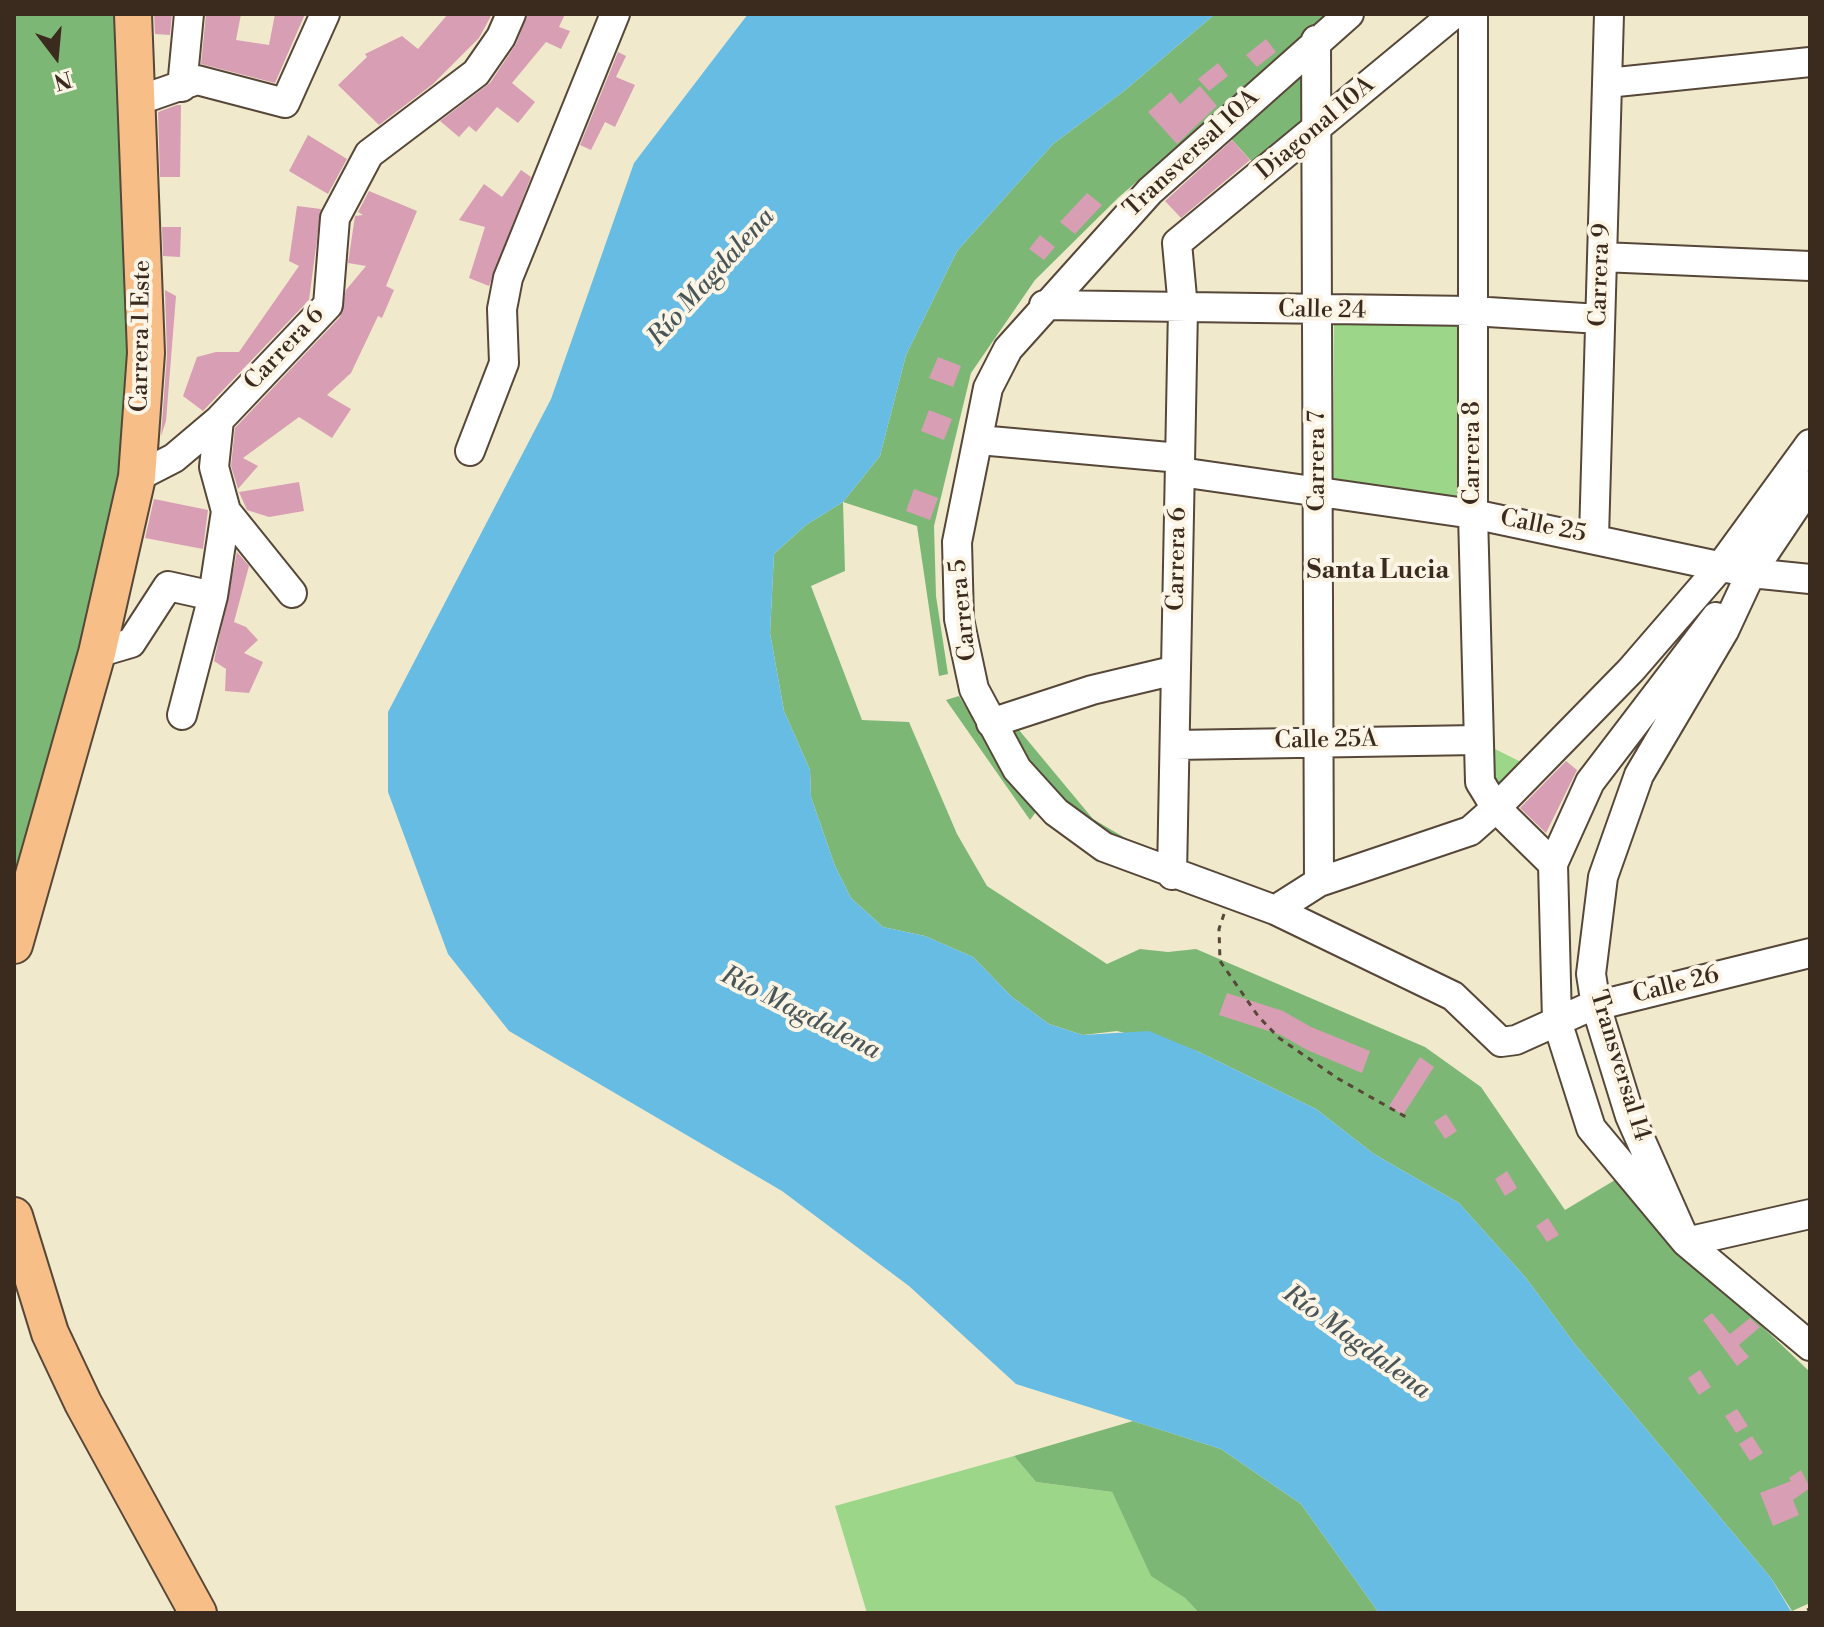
<!DOCTYPE html>
<html>
<head>
<meta charset="utf-8">
<style>
  body { margin:0 }
  #map { position:relative; width:1824px; height:1627px; overflow:hidden; background:#f1e9cc; font-family:"Libre Bodoni",serif }
  canvas { display:block }
  .frame { position:absolute; inset:0; border:16px solid #3b2a1e; pointer-events:none }
  .north { position:absolute; left:16px; top:16px; width:80px; height:80px; -webkit-text-stroke:6px #fcf5e5; paint-order:stroke; rotate:164deg; font-size:22px; font-weight:700; line-height:32px; text-align:center; color:#3b2a1e }
  .north::after { content:''; display:block; margin:auto; width:28px; height:36px; background:#3b2a1e; clip-path:polygon(50% 0,100% 100%,50% 72%,0 100%) }
</style>
</head>
<body>
<div id="map">
<canvas width="1824" height="1627"></canvas>
<div class="frame"></div>
<div class="north">N</div>
</div>
<script>
const ctx = document.querySelector('canvas').getContext('2d');
ctx.lineJoin = 'round';
function paint(path, color) { ctx.fillStyle = color; ctx.fill(path, 'evenodd'); }
const toPath = rows => new Path2D(rows.map(r => 'M' + r).join(''));
function trace(path, color, width, dash) { ctx.strokeStyle = color; ctx.lineWidth = width; ctx.lineCap = dash ? 'butt' : 'round'; ctx.setLineDash(dash || []); ctx.stroke(path); }
function label(font, color, halo, rows, align = 'center') {
  ctx.font = font + ' "Libre Bodoni",serif'; ctx.lineWidth = 8; ctx.setLineDash([]); ctx.textBaseline = 'middle'; ctx.strokeStyle = halo; ctx.fillStyle = color; for (const [text, x, y, turn = 0] of rows) {
    ctx.save(); ctx.translate(x, y); ctx.rotate((+turn || 0) * Math.PI / 180); ctx.textAlign = isNaN(turn) ? turn : align; if (halo) ctx.strokeText(text, 0, 0); ctx.fillText(text, 0, 0); ctx.restore();
  }
}
const green = toPath([
  [1334,322,1465,325,1464,498,1333,487],
  [1487,745,1529,766,1495,789],
  [1014,1456,1036,1482,1112,1492,1151,1575,1185,1598,1199,1613,867,1613,835,1506]
]);
const forest = toPath([
  [14,14,133,14,146,353,14,945],
  [1215,14,1331,14,1119,197,1035,280,971,373,934,526,936,596,948,674,939,676,917,526,843,502,845,571,811,586,862,720,909,722,957,834,987,886,1107,964,1140,949,1168,952,1196,949,1425,1047,1481,1087,1565,1210,1615,1180,1664,1233,1810,1372,1810,1603,1792,1611,1771,1578,1574,1343,1526,1278,1459,1203,1374,1154,1316,1109,1197,1051,1117,1031,1083,1035,1049,1024,1012,997,973,957,925,936,883,927,851,898,835,866,811,797,810,770,784,711,770,633,774,554,806,525,843,502,880,456,906,355,957,251,1053,144,1124,91],
  [1309,52,1300,124,1255,165,1223,130],
  [959,696,1014,785,1038,809,1030,820,946,700],
  [1009,718,1093,819,1137,845,1107,840,1060,803,995,724],
  [1133,1421,1221,1449,1301,1504,1379,1613,1199,1613,1185,1598,1151,1576,1112,1492,1036,1482,1014,1456]
]);
const water = toPath([
  [748,14,1215,14,1124,91,1053,144,957,251,906,355,880,456,843,502,806,525,774,554,770,633,784,711,810,770,811,797,835,866,851,898,883,927,925,936,973,957,1012,997,1049,1024,1083,1035,1149,1031,1197,1051,1316,1109,1374,1154,1459,1203,1526,1278,1574,1343,1771,1578,1792,1613,1379,1613,1301,1504,1221,1449,1016,1384,909,1286,782,1191,509,1031,448,954,388,792,388,712,551,399,634,163]
]);
const building = toPath([
  [154,14,172,14,170,35,155,34],
  [206,14,241,14,236,40,269,45,275,14,305,14,275,83,201,64],
  [448,14,492,14,479,38,433,84,379,125,338,85,367,57,365,54,402,36,418,49],
  [528,14,565,14,559,27,570,31,561,49,546,42,512,83,535,102,518,123,497,107,476,132,469,126,459,137,440,121,490,83,516,44],
  [1266,39,1276,52,1257,67,1246,55],
  [618,52,626,56,616,77,635,85,615,127,605,122,591,150,580,145],
  [1218,63,1228,76,1209,91,1198,79],
  [1200,86,1217,106,1177,144,1148,112,1171,92,1180,104],
  [177,105,181,105,180,177,160,177,158,112],
  [308,135,347,159,328,194,289,171],
  [1232,140,1250,160,1181,218,1165,201],
  [521,170,531,177,489,286,469,278,485,227,459,220,484,184,502,197],
  [369,191,417,211,386,286,394,290,382,318,378,316,351,373,327,395,351,409,332,438,299,417,243,458,258,466,238,489,231,466,235,428,340,317,346,290,366,266,348,263,355,216,363,215,358,212],
  [1087,193,1102,205,1075,234,1060,222],
  [297,206,321,209,309,300,203,411,183,396,197,357,216,352,239,352,299,266,289,261],
  [162,227,181,227,180,257,163,256],
  [1040,235,1055,247,1044,260,1029,249],
  [165,290,176,296,166,421,161,436,167,354],
  [938,357,961,366,953,387,929,378],
  [929,410,952,419,944,440,921,431],
  [299,482,304,511,269,517,247,510,239,492],
  [914,489,938,498,930,520,906,511],
  [154,499,208,510,203,549,145,538],
  [237,552,249,566,234,622,246,627,258,640,244,653,263,662,249,693,225,691,226,669,214,661],
  [1566,761,1577,770,1546,833,1520,808],
  [1227,993,1283,1011,1311,1027,1370,1051,1362,1073,1307,1050,1281,1035,1219,1015],
  [1420,1057,1434,1067,1403,1115,1389,1106],
  [1446,1114,1457,1131,1445,1139,1434,1122],
  [1507,1171,1517,1188,1505,1196,1495,1179],
  [1548,1218,1559,1235,1547,1242,1536,1226],
  [1712,1313,1730,1334,1750,1318,1760,1327,1739,1345,1749,1357,1737,1366,1703,1320],
  [1700,1370,1711,1387,1699,1395,1688,1378],
  [1737,1409,1748,1426,1736,1433,1725,1416],
  [1752,1436,1763,1453,1750,1461,1739,1444],
  [1801,1470,1810,1488,1793,1500,1799,1515,1773,1526,1760,1493,1791,1481,1789,1478]
]);
const path = toPath([
  [1224,914,1219,929,1220,961,1258,1016,1279,1038,1337,1078,1406,1117],
  [1807,1610,1810,1609]
]);
const minor = toPath([
  [1349,14,1150,191,1008,349,988,388,957,542,959,619,974,689,1017,769,1056,812,1104,847,1275,910,1453,996,1501,1042,1516,1040,1587,1008,1810,953],
  [1473,14,1473,514,1480,782,1496,808,1553,864],
  [1316,40,1319,882],
  [1607,83,1810,62],
  [182,87,189,14],
  [134,102,197,80,285,103,325,14],
  [1602,257,1810,266],
  [1044,305,1472,311,1600,319],
  [979,440,1180,458],
  [470,451,504,363,502,309,508,278,615,14],
  [1180,472,1473,514,1751,573,1810,579],
  [137,477,174,458,219,420],
  [1810,485,1751,573,1724,631,1639,775,1603,877,1591,974,1596,1006,1630,1116,1686,1242,1810,1346],
  [226,511,292,593],
  [1594,537,1609,14],
  [1716,617,1590,782,1553,864,1557,1021,1591,1128,1686,1242,1810,1214],
  [97,653,131,643,168,586,213,596],
  [182,715,213,596,226,511,214,467,219,420,328,305,335,218,369,154,476,73,501,37,511,14],
  [991,723,1092,690,1176,670],
  [1175,745,1477,740],
  [1172,875,1183,308,1177,243,1454,14],
  [1275,910,1319,882,1470,831,1496,808,1631,670,1721,566,1810,444]
]);
const major = toPath([
  [14,945,97,653,137,477,146,353,133,14],
  [14,1216,50,1333,83,1403,198,1613]
]);
const streetNames = [
  ["Diagonal 10A",1316,129,-40],
  ["Transversal 10A",1192,154,-43],
  ["Carrera 9",1601,275,-88],
  ["Calle 24",1322,311,1],
  ["Carrera 1 Este",142,336,-89],
  ["Carrera 6",285,349,-47],
  ["Carrera 8",1473,453,-90],
  ["Carrera 7",1318,461,-90],
  ["Calle 25",1543,527,11],
  ["Carrera 6",1178,559,-89],
  ["Carrera 5",964,610,-96],
  ["Calle 25A",1326,741,-1],
  ["Calle 26",1676,986,-14],
  ["Transversal 14",1619,1066,73]
];
const waterNames = [
  ["Río Magdalena",712,278,-48],
  ["Río Magdalena",800,1014,27],
  ["Río Magdalena",1356,1343,36]
];
const neighbourhoodNames = [
  ["Santa Lucia",1378,572]
];
paint(green, '#9cd689');
paint(forest, '#7db775');
paint(water, '#67bce4');
paint(building, '#d89eb4');
trace(minor, '#564738', 32);
trace(major, '#564738', 40);
trace(path, '#564738', 3, [6, 6]);
trace(minor, '#fff', 28);
trace(major, '#f7be88', 36);
label('24px', '#3b2a1e', '#fcf5e5', streetNames);
label('italic 26px', '#485659', '#fcf5e5', waterNames);
label('bold 26px', '#3b2a1e', '#fcf5e5', neighbourhoodNames);
</script>
</body>
</html>
